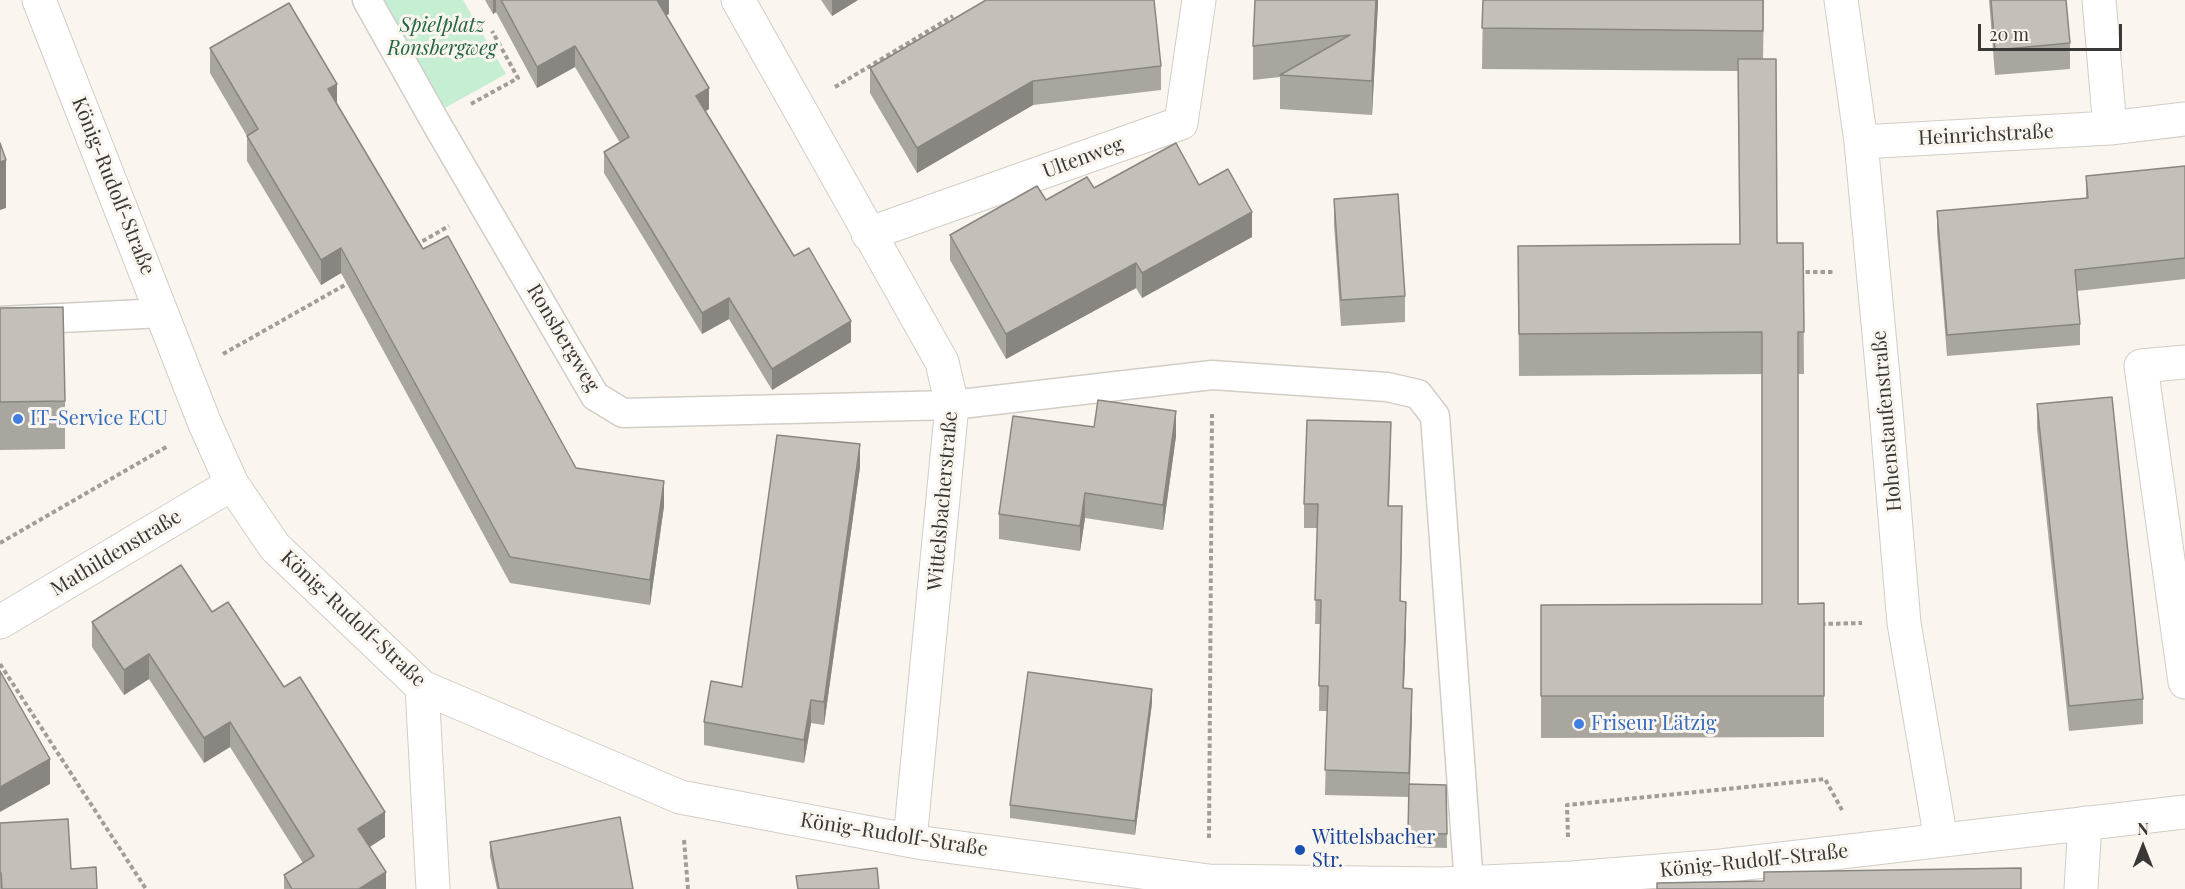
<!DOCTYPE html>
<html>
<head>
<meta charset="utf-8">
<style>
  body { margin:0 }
  #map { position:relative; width:2185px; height:889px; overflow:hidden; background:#faf5ee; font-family:"Playfair Display",serif }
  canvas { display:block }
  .north { position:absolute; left:2113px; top:817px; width:60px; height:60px; -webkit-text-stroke:4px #faf5ee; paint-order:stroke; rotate:0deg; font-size:16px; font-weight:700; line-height:24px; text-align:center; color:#3a3836 }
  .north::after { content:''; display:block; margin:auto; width:21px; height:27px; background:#3a3836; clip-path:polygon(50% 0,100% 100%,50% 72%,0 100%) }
  .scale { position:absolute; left:1978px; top:24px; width:144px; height:27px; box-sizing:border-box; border:3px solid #3a3836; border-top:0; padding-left:8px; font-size:18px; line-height:21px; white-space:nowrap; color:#3a3836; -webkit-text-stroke:4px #faf5ee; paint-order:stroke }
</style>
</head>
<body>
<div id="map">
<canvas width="2185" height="889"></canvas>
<div class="north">N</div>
<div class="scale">20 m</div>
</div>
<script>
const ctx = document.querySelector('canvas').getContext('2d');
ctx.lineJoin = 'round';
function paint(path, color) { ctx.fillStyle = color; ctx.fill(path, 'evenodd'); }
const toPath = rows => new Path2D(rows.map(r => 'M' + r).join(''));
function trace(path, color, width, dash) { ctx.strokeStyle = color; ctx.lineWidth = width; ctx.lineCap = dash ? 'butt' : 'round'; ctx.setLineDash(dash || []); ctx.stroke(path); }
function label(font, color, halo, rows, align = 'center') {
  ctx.font = font + ' "Playfair Display",serif'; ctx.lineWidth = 6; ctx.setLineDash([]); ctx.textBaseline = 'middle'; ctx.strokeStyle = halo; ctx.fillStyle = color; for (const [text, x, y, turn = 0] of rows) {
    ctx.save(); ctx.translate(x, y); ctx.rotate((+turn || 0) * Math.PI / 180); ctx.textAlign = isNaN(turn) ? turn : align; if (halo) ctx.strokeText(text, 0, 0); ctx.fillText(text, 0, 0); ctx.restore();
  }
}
const green = toPath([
  [378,0,463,0,506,74,441,110]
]);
const path = toPath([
  [835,87,953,16],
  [471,104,518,78,492,31],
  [416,245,449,226],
  [1798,272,1833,272],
  [223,354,350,282],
  [0,543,168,446],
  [1821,624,1862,623],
  [0,664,146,889],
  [1568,837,1567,805,1825,779,1842,810],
  [1209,838,1212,414],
  [684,840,688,889]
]);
const service = toPath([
  [367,0,436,123,595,396,623,413,952,405,1212,375,1387,387,1418,394,1435,416,1469,884],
  [0,321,163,313]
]);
const minor = toPath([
  [39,0,205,424,232,484,275,547,422,687,680,797,923,843,1209,881,1440,884,1572,878,1721,866,2185,812],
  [738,0,942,362,952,405,910,840],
  [1841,0,1861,142,1885,398,1904,623,1941,840],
  [2099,0,2110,128],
  [1861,142,2110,128,2185,119],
  [868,234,1181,123,1199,0],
  [2185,362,2141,366,2185,682],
  [0,622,232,484],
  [422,687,433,889],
  [2081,889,2085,823]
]);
const wall = toPath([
  [485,0,669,0,669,14,666,15,709,109,706,111,794,256,851,342,772,390,729,319,702,334,604,173,604,152,620,143,575,67,537,88,496,12,493,14],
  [821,0,858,0,832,16],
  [1378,0,1372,115,1280,109,1280,77,1253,80,1253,46],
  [1483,0,1764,0,1763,59,1777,243,1803,243,1804,374,1798,374,1798,604,1824,603,1824,737,1541,738,1541,605,1762,604,1762,374,1519,376,1518,246,1740,244,1738,71,1482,69],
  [1989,0,2066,0,2070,43,2070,69,1995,75],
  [210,48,337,104,423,249,576,468,664,506,650,605,510,583,341,273,321,285,247,161,247,136,210,73],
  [1161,66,1161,90,1033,105,917,173,870,93,870,68],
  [2185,166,2185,279,2077,291,2080,324,2080,345,1947,356,1937,232,1937,211,2086,198,2086,176],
  [1199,185,1252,237,1142,298,1136,288,1006,359,950,260,950,235,1046,200,1094,188],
  [1334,199,1405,296,1405,322,1341,326,1334,224],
  [0,308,65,401,65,449,0,450],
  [2037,404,2143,699,2143,724,2069,731,2037,429],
  [1094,427,1176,436,1163,530,1085,518,1080,551,999,539,999,514],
  [1391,446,1389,506,1402,530,1400,602,1406,627,1404,688,1412,713,1410,784,1446,785,1447,848,1408,847,1409,797,1325,795,1327,711,1319,711,1320,624,1315,624,1317,528,1304,528,1304,504],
  [860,467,824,725,811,723,804,763,704,745,704,722,742,687],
  [212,612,284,687,385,837,370,847,386,889,284,889,284,875,303,863,230,747,204,763,149,679,124,695,92,647,92,622],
  [1152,703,1135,835,1010,818,1010,805],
  [0,823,71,869,97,889,0,889],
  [490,842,633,889,497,889,490,856]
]);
const shadedWall = toPath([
  [493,0,496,0,496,12,493,14],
  [657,0,669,0,669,14,657,20],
  [832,0,858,0,832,16],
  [1376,0,1378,0,1378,4,1372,115,1372,81],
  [575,46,575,67,537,88,537,67],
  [1033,81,1033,105,917,173,917,148],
  [337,84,337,109,328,89],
  [709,88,709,109,696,117,696,96],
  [6,160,6,208,0,210,0,162],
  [1252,212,1252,237,1142,298,1142,273],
  [341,248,341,273,321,285,321,260],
  [1136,263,1136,288,1006,359,1006,334],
  [729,298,729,319,702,334,702,313],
  [851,321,851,342,772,390,772,369],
  [1176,411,1176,436,1163,530,1163,505],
  [860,444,860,467,824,725,824,702],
  [664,481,664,506,650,605,650,580],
  [1085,493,1085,518,1080,551,1080,526],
  [1402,506,1402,530,1400,626,1400,601],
  [1406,602,1406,627,1403,712,1403,688],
  [149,654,149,679,124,695,124,670],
  [1152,689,1152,703,1135,835,1135,821],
  [1412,689,1412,713,1409,797,1409,773],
  [811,700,811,723,804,763,804,740],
  [230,722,230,747,204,763,204,738],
  [50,759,50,784,0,812,0,787],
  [385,812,385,837,358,854,358,829],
  [386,872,386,889,359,889]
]);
const building = toPath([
  [501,0,657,0,709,88,696,96,794,256,809,248,851,321,772,369,729,298,702,313,604,152,629,137,575,46,537,67,501,0],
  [986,0,1154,0,1161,66,1033,81,917,148,870,68,986,0],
  [1255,0,1376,0,1372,81,1280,75,1350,35,1253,46,1255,0],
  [1483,0,1763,0,1763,31,1482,28,1483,0],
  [1991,0,2066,0,2070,43,1995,50,1991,0],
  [289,3,337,84,328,89,423,249,448,236,576,468,664,481,650,580,510,557,341,248,321,260,247,136,258,129,210,48,289,3],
  [1738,59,1776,59,1777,243,1803,243,1804,332,1798,332,1798,604,1824,603,1824,696,1541,696,1541,605,1762,604,1762,332,1519,334,1518,246,1740,244,1738,59],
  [0,143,6,160,0,162,0,143],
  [1176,143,1199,185,1228,169,1252,212,1142,273,1136,263,1006,334,950,235,1037,186,1046,200,1087,177,1094,188,1176,143],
  [2185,166,2185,258,2075,270,2080,324,1947,335,1937,211,2088,198,2086,176,2185,166],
  [1398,194,1405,296,1341,300,1334,199,1398,194],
  [63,307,65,401,0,402,0,308,63,307],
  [2112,397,2143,699,2069,706,2037,404,2112,397],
  [1098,400,1176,411,1163,505,1085,493,1080,526,999,514,1013,416,1094,427,1098,400],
  [1307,420,1391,422,1388,506,1402,506,1400,601,1406,602,1403,688,1412,689,1409,773,1325,770,1328,686,1319,686,1321,600,1315,600,1318,504,1304,504,1307,420],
  [777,435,860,444,824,702,811,700,804,740,704,722,711,681,742,687,777,435],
  [181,565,212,612,228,602,284,687,300,677,385,812,358,829,386,872,359,889,292,889,284,875,314,856,230,722,204,738,149,654,124,670,92,622,181,565],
  [0,671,50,759,0,787,0,671],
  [1028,672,1152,689,1135,821,1010,805,1028,672],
  [1409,784,1446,785,1447,834,1408,833,1409,784],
  [620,817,633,889,499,889,490,842,620,817],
  [68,819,71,869,96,867,97,889,2,889,1,873,0,873,0,823,68,819],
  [877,868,879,889,798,889,796,876,877,868],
  [2021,868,2021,889,1657,889,1657,883,1764,881,1764,872,2021,868]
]);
const markers = [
  [18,419,6,"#3f7fe0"],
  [1579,724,6,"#3f7fe0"],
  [1300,850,6,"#1a4fb4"]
];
const parkNames = [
  ["Spielplatz",442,26],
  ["Ronsbergweg",442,49]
];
const streetNames = [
  ["Heinrichstraße",1986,135,-3],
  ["Ultenweg",1083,158,-20],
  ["König-Rudolf-Straße",113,186,68],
  ["Ronsbergweg",563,338,59],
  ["Hohenstaufenstraße",1887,421,-95],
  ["Wittelsbacherstraße",943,501,-85],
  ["Mathildenstraße",116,553,-31],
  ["König-Rudolf-Straße",353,619,43],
  ["König-Rudolf-Straße",894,835,9],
  ["König-Rudolf-Straße",1754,861,-6]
];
const shopNames = [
  ["IT-Service ECU",30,419],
  ["Friseur Lätzig",1591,724]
];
const transitNames = [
  ["Wittelsbacher",1312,838],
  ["Str.",1312,861]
];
paint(green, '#c6eed3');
trace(service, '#d2cdc6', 31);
trace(minor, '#d2cdc6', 35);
trace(path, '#a19e99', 4, [4.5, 3]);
trace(service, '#fff', 28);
trace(minor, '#fff', 33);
paint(wall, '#a9a59f');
paint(shadedWall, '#898682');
paint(building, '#c4c0b9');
trace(building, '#898682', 1.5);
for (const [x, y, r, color] of markers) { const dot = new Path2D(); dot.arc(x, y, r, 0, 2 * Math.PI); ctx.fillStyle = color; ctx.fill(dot); trace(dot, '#faf5ee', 2); }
label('italic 20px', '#216640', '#faf5ee', parkNames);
label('20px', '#3a3836', '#faf5ee', streetNames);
label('20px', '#366cbe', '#faf5ee', shopNames, 'left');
label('20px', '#164399', '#faf5ee', transitNames, 'left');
</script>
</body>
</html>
